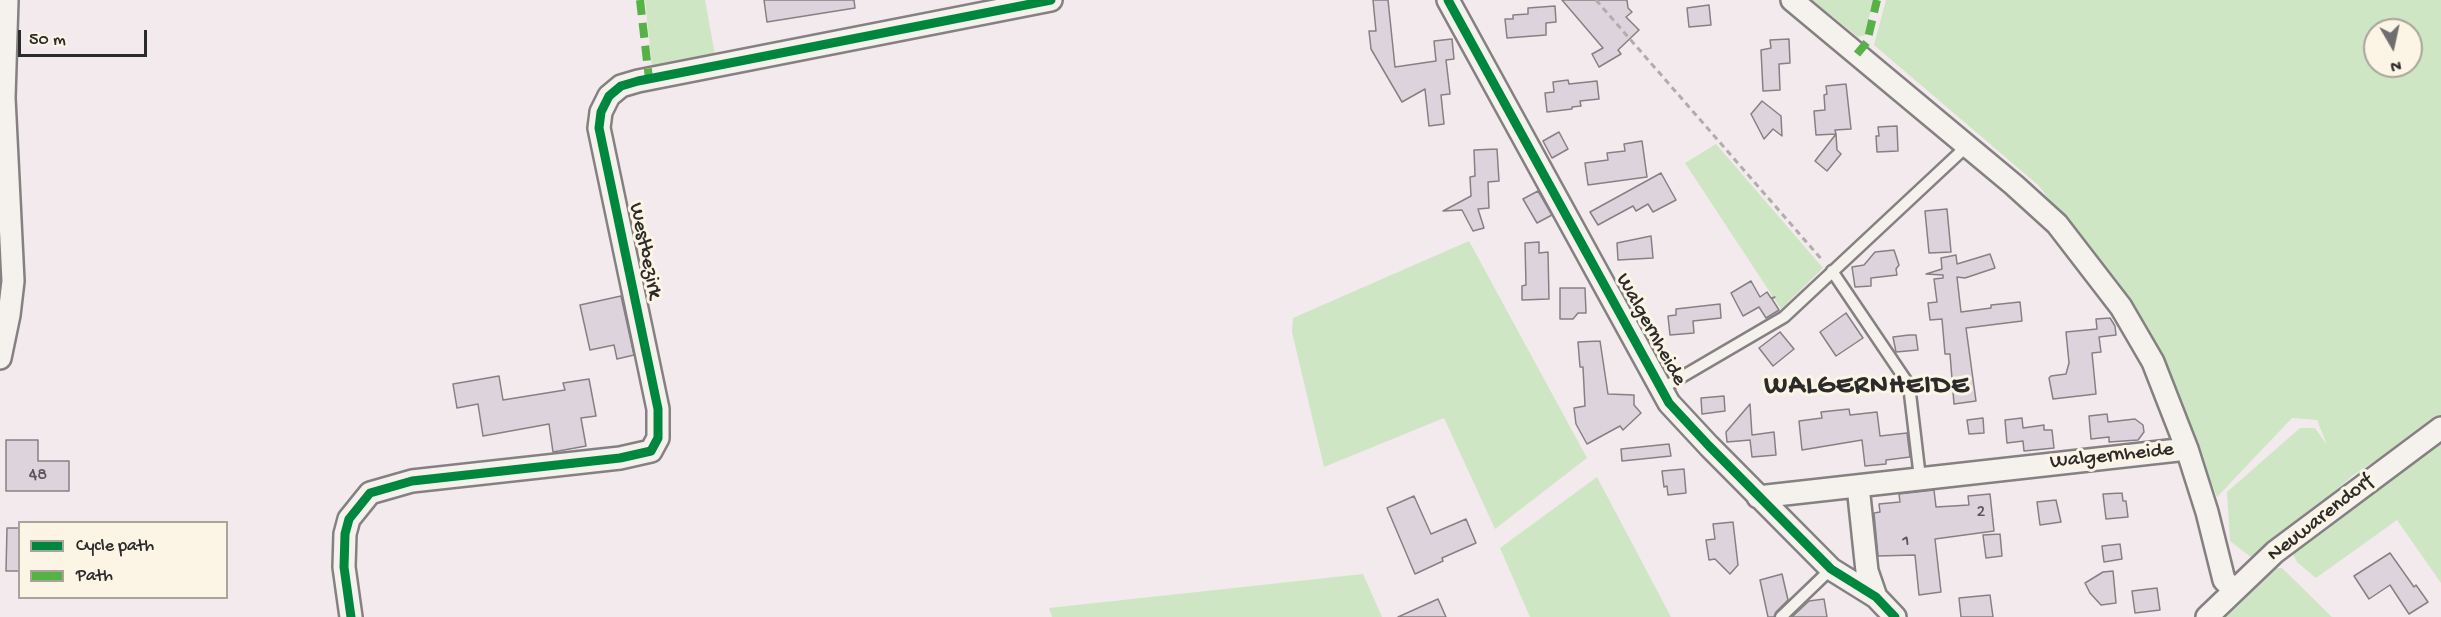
<!DOCTYPE html>
<html>
<head>
<meta charset="utf-8">
<style>
  body { margin:0 }
  #map { position:relative; width:2441px; height:617px; overflow:hidden; background:#f2eaec; font-family:"Gochi Hand",sans-serif }
  canvas { display:block }
  .legend { position:absolute; left:18px; top:521px; width:210px; height:78px; box-sizing:border-box; background:#fcf5e5; border:2px solid #a8a49b; margin:0; padding:8px 10px; list-style:none; font-size:18px; color:#2b2b2b }
  .legend li { display:flex; align-items:center; gap:12px; height:30px }
  .legend b { width:30px; border:2px solid #a8a49b }
  .north { position:absolute; left:2363px; top:18px; width:60px; height:60px; box-sizing:border-box; background:#fcf5e5; border:2px solid #a8a49b; border-radius:50%; rotate:171deg; font-size:16px; font-weight:700; line-height:24px; text-align:center; color:#2b2b2b }
  .north::after { content:''; display:block; margin:auto; width:21px; height:27px; background:#716e6f; clip-path:polygon(50% 0,100% 100%,50% 72%,0 100%) }
  .scale { position:absolute; left:18px; top:30px; width:129px; height:27px; box-sizing:border-box; border:3px solid #2b2b2b; border-top:0; padding-left:8px; font-size:18px; line-height:21px; white-space:nowrap; color:#2b2b2b; -webkit-text-stroke:4px #fcf5e5; paint-order:stroke }
</style>
</head>
<body>
<div id="map">
<canvas width="2441" height="617"></canvas>
<ul class="legend">
<li><b style="height:8px;background:#00873e"></b>Cycle path</li>
<li><b style="height:8px;background:#56b246"></b>Path</li>
</ul>
<div class="north">N</div>
<div class="scale">50 m</div>
</div>
<script>
const ctx = document.querySelector('canvas').getContext('2d');
ctx.lineJoin = 'round';
function paint(path, color) { ctx.fillStyle = color; ctx.fill(path, 'evenodd'); }
const toPath = rows => new Path2D(rows.map(r => 'M' + r).join(''));
function trace(path, color, width, dash) { ctx.strokeStyle = color; ctx.lineWidth = width; ctx.lineCap = dash ? 'butt' : 'round'; ctx.setLineDash(dash || []); ctx.stroke(path); }
function label(font, color, halo, rows, align = 'center') {
  ctx.font = font + ' "Gochi Hand",sans-serif'; ctx.lineWidth = 6; ctx.setLineDash([]); ctx.textBaseline = 'middle'; ctx.strokeStyle = halo; ctx.fillStyle = color; for (const [text, x, y, turn = 0] of rows) {
    ctx.save(); ctx.translate(x, y); ctx.rotate((+turn || 0) * Math.PI / 180); ctx.textAlign = isNaN(turn) ? turn : align; if (halo) ctx.strokeText(text, 0, 0); ctx.fillText(text, 0, 0); ctx.restore();
  }
}
const green = toPath([
  [645,0,705,0,715,55,652,66],
  [1812,0,1873,0,1865,35,1858,37],
  [1886,0,2441,0,2441,418,2352,476,2256,561,2230,541,2227,492,2300,428,2315,428,2327,445,2317,420,2292,418,2217,497,2182,408,2129,300,2038,185,1874,45],
  [2375,30,2411,30,2411,66,2375,66],
  [1716,144,1823,268,1781,309,1685,163],
  [1469,241,1587,458,1495,529,1444,418,1324,467,1292,332,1293,318],
  [2441,443,2441,583,2397,520,2316,578,2297,562,2290,548],
  [1597,477,1671,617,1530,617,1500,548],
  [2272,568,2282,568,2332,617,2222,617],
  [1363,574,1382,617,1052,617,1049,608]
]);
const building = toPath([
  [764,0,854,0,855,8,767,22,764,0],
  [1373,0,1388,0,1395,67,1436,61,1434,41,1452,39,1454,59,1446,60,1450,94,1441,95,1444,124,1429,126,1425,89,1402,102,1371,49,1369,31,1376,31,1373,0],
  [1562,0,1627,0,1628,8,1632,12,1626,17,1639,30,1618,50,1621,54,1599,67,1592,54,1603,48,1562,0],
  [1709,5,1711,25,1689,27,1687,8,1709,5],
  [1555,6,1556,22,1546,23,1546,35,1507,38,1505,19,1513,19,1513,15,1528,14,1528,8,1555,6],
  [1789,39,1790,63,1779,64,1780,90,1763,91,1761,50,1771,48,1770,40,1789,39],
  [1568,80,1569,84,1597,81,1599,99,1580,101,1581,106,1572,107,1572,109,1547,112,1545,93,1554,92,1553,82,1568,80],
  [1846,84,1851,129,1835,130,1836,134,1816,135,1814,111,1825,110,1824,95,1827,94,1826,86,1846,84],
  [1762,101,1781,116,1782,136,1773,129,1764,139,1751,114,1762,101],
  [1897,126,1898,151,1877,152,1876,136,1879,136,1878,127,1897,126],
  [1559,132,1568,149,1552,158,1543,141,1559,132],
  [1836,134,1837,150,1841,154,1827,171,1815,161,1836,134],
  [1642,141,1647,177,1588,185,1585,163,1608,160,1607,153,1625,151,1624,144,1642,141],
  [1497,149,1499,181,1488,182,1489,208,1478,209,1484,228,1473,231,1462,210,1443,211,1471,196,1470,177,1475,176,1474,150,1497,149],
  [1661,173,1676,200,1653,212,1648,204,1636,211,1633,206,1598,225,1590,212,1661,173],
  [1538,191,1552,215,1537,223,1523,199,1538,191],
  [1947,209,1951,252,1929,253,1925,211,1947,209],
  [1651,236,1653,258,1618,260,1617,243,1651,236],
  [1539,242,1539,253,1548,252,1549,299,1522,300,1522,286,1526,285,1525,243,1539,242],
  [1894,250,1899,265,1896,269,1897,275,1871,278,1871,286,1855,287,1852,267,1864,265,1875,252,1894,250],
  [1990,254,1995,268,1965,278,1957,277,1961,312,1991,308,1991,305,2020,302,2022,321,1966,328,1976,401,1954,404,1950,354,1945,354,1942,319,1930,320,1928,303,1937,302,1934,279,1943,278,1943,275,1926,274,1942,269,1941,258,1956,255,1957,264,1990,254],
  [1751,281,1760,297,1767,292,1771,298,1775,297,1772,299,1779,310,1766,318,1759,307,1743,316,1731,293,1751,281],
  [1560,288,1585,288,1586,313,1578,313,1573,319,1560,319,1560,288],
  [621,296,634,355,617,359,614,345,590,350,580,305,621,296],
  [1720,304,1721,318,1693,321,1694,333,1670,335,1668,316,1676,315,1676,309,1720,304],
  [1846,313,1863,338,1836,356,1820,332,1846,313],
  [2110,318,2115,326,2116,335,2099,337,2101,352,2092,353,2096,394,2053,399,2049,378,2051,376,2066,374,2069,363,2066,332,2097,329,2096,319,2110,318],
  [1780,332,1794,349,1773,366,1759,348,1780,332],
  [1909,335,1916,335,1918,350,1896,352,1893,337,1909,335],
  [1600,341,1608,394,1634,395,1634,405,1641,413,1623,430,1620,426,1587,444,1576,424,1574,408,1585,406,1583,367,1580,367,1578,342,1600,341],
  [499,376,503,400,565,390,563,383,589,379,596,416,581,418,586,446,553,452,549,424,483,436,478,404,457,408,453,384,499,376],
  [1724,396,1725,411,1702,414,1701,398,1724,396],
  [1750,404,1752,435,1774,432,1776,455,1752,457,1750,440,1727,442,1726,432,1750,404],
  [1849,409,1850,415,1877,412,1880,436,1907,433,1910,457,1886,460,1886,464,1865,466,1862,440,1802,450,1799,421,1822,418,1821,412,1849,409],
  [2107,414,2108,422,2135,419,2143,425,2144,432,2138,440,2109,442,2109,437,2091,439,2089,416,2107,414],
  [1983,418,1984,433,1969,434,1967,420,1983,418],
  [2022,418,2023,428,2044,425,2044,430,2052,430,2054,448,2024,451,2023,441,2007,443,2005,420,2022,418],
  [6,440,38,440,38,461,69,461,69,491,6,491,6,440],
  [1669,444,1671,456,1622,461,1621,449,1669,444],
  [1684,469,1686,493,1668,495,1667,486,1664,487,1662,471,1684,469],
  [1934,490,1936,507,1969,505,1968,496,1990,494,1994,531,1935,539,1941,592,1919,595,1915,555,1878,556,1874,513,1880,512,1879,504,1900,502,1899,494,1934,490],
  [2122,493,2123,501,2126,501,2128,517,2106,519,2103,494,2122,493],
  [1414,496,1431,534,1466,519,1476,543,1442,558,1443,561,1415,574,1387,508,1414,496],
  [2056,500,2061,522,2040,525,2037,502,2056,500],
  [1733,522,1738,565,1730,574,1715,559,1709,560,1706,540,1715,539,1713,524,1733,522],
  [7,528,20,528,20,571,6,571,7,528],
  [2000,534,2002,556,1986,558,1983,535,2000,534],
  [2120,544,2122,559,2104,562,2102,546,2120,544],
  [2390,553,2414,587,2416,585,2428,602,2409,614,2390,585,2369,599,2354,576,2390,553],
  [2113,571,2116,603,2101,605,2090,593,2085,583,2103,572,2113,571],
  [1782,574,1788,600,1776,612,1774,617,1768,617,1760,580,1782,574],
  [2157,588,2160,610,2135,613,2132,591,2157,588],
  [1990,595,1993,617,1961,617,1959,598,1990,595],
  [1438,599,1446,617,1398,617,1438,599],
  [1824,599,1827,617,1792,617,1809,601,1824,599]
]);
const path = toPath([
  [1596,0,1823,261]
]);
const lane = toPath([
  [1832,271,1909,385,1920,478],
  [1661,389,1784,317,1967,146],
  [1781,617,1831,569]
]);
const street = toPath([
  [1448,0,1669,403,1709,446,1831,569,1876,597,1895,617],
  [1792,0,2014,185,2057,224,2121,307,2153,362,2187,449,2207,512,2224,580,2234,590],
  [0,358,9,315,13,281,4,98,7,0],
  [1858,486,1867,571,1876,597],
  [1758,497,2187,449],
  [351,617,344,567,345,534,349,519,370,493,412,481,620,458,651,451,658,438,658,409,599,128,601,112,609,96,621,86,638,81,1051,0],
  [2207,617,2275,552,2441,428]
]);
const quiet = toPath([
  [640,0,649,79],
  [1857,54,1867,42,1877,0]
]);
const cycleway = toPath([
  [1448,0,1669,403,1709,446,1831,569,1876,597,1895,617],
  [351,617,344,567,345,534,349,519,370,493,412,481,620,458,651,451,658,438,658,409,599,128,601,112,609,96,621,86,638,81,1051,0]
]);
const numberNames = [
  ["48",38,476],
  ["2",1981,513],
  ["1",1906,542]
];
const streetNames = [
  ["Westbezirk",644,251,78],
  ["Walgernheide",1650,330,61],
  ["Walgernheide",2112,457,-6],
  ["Neuwarendorf",2321,519,-38]
];
const districtNames = [
  ["WALGERNHEIDE",1867,388]
];
paint(green, '#cfe6c4');
paint(building, '#ddd3dd');
trace(building, '#858182', 1.5);
trace(lane, '#858182', 15);
trace(street, '#858182', 26);
trace(path, '#b0adab', 3, [6, 4.5]);
trace(lane, '#f5f1ec', 10);
trace(street, '#f5f1ec', 21);
trace(quiet, '#56b246', 8, [15, 8]);
trace(cycleway, '#00873e', 9);
label('18px', '#5a585a', null, numberNames);
label('21px', '#2b2b2b', '#fcf5e5', streetNames);
ctx.letterSpacing = '1.5px';
label('bold 27px', '#2b2b2b', '#fcf5e5', districtNames);
ctx.letterSpacing = '0px';
</script>
</body>
</html>
